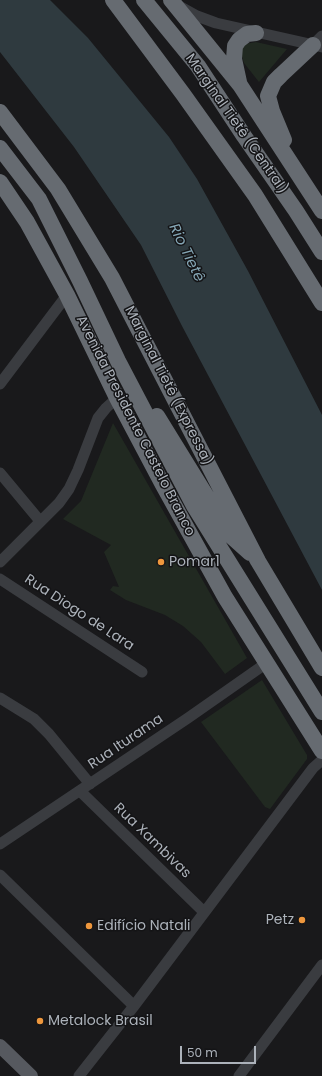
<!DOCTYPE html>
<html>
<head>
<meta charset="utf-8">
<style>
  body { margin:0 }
  #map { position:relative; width:322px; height:1076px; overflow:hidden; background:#19191b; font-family:Poppins,sans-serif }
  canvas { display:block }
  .scale { position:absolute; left:180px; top:1046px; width:76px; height:18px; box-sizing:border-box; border:2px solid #acb2ba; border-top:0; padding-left:5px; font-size:12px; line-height:14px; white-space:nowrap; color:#acb2ba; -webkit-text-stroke:3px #141416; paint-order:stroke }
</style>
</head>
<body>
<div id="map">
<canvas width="322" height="1076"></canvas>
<div class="scale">50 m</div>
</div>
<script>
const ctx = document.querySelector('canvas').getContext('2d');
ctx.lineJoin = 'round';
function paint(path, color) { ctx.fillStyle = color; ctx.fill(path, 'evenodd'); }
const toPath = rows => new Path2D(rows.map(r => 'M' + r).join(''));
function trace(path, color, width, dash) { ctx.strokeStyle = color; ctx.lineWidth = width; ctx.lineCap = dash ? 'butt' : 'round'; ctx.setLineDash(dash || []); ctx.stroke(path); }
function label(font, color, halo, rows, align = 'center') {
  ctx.font = font + ' Poppins,sans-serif'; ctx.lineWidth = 3; ctx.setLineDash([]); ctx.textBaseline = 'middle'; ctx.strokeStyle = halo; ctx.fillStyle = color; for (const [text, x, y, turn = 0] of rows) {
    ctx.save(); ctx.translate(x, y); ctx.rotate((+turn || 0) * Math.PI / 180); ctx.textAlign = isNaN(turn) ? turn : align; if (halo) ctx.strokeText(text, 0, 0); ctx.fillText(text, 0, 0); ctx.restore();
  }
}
const green = toPath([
  [256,42,287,49,259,82,244,63,240,50,245,44],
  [113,423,247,658,225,674,201,642,183,626,165,615,126,600,110,590,113,586,119,587,104,552,111,545,63,519,81,501],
  [262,680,307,755,307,759,270,809,265,807,201,722]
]);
const water = toPath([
  [0,0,50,0,88,38,169,137,197,179,248,271,322,415,322,590,182,326,141,245,74,147,0,52]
]);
const minor = toPath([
  [179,6,197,16,216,23,322,47],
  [313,45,322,36],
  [0,384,67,295],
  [0,473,40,521],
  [0,562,59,503,69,489,78,470,98,418,106,408,117,398],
  [0,579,142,672],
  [0,698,34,719,49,734,90,784],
  [80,791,204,912],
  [0,844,188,718,268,662],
  [0,875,134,1006],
  [79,1076,134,1006,313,768,322,760],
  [239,1076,322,965]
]);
const major = toPath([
  [0,1046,31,1076]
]);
const highway = toPath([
  [113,0,183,94,255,195,322,303],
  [144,0,198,66,244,136,296,211,322,252],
  [171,0,240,85,322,211],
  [239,82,234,59,235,46,239,40,247,34,256,33],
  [0,112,58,189,112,278,258,561,322,668],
  [284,140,272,111,268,96,274,82,281,75,313,45],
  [0,148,39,199,80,281,118,361,194,506,322,712],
  [0,182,27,222,67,295,117,398,163,485,225,597,322,751],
  [157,416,231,536,250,553]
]);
const markers = [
  [161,562,4,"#ee973d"],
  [302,920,4,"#ee973d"],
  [89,926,4,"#ee973d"],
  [40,1021,4,"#ee973d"]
];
const streetNames = [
  ["Marginal Tietê (Central)",236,124,55],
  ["Marginal Tietê (Expressa)",168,386,63],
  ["Avenida Presidente Castelo Branco",135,426,63],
  ["Rua Diogo de Lara",79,613,33],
  ["Rua Iturama",126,742,-34],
  ["Rua Xambivas",152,841,44]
];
const poiNames = [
  ["Pomar1",169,562],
  ["Petz",294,920,"right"],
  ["Edifício Natali",97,926],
  ["Metalock Brasil",48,1021]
];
const waterNames = [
  ["Rio Tietê",186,253,64]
];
paint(green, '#212921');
paint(water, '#2f3a3f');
trace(minor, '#3a3c40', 11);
trace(major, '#56595f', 14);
trace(highway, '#666b71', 16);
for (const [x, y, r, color] of markers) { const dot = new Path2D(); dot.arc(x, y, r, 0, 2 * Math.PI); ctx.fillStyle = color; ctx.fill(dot); trace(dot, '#141416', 1.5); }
label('14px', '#acb2ba', '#141416', streetNames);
label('14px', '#acb2ba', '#141416', poiNames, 'left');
label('italic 15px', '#84a5b4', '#141416', waterNames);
</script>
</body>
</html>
